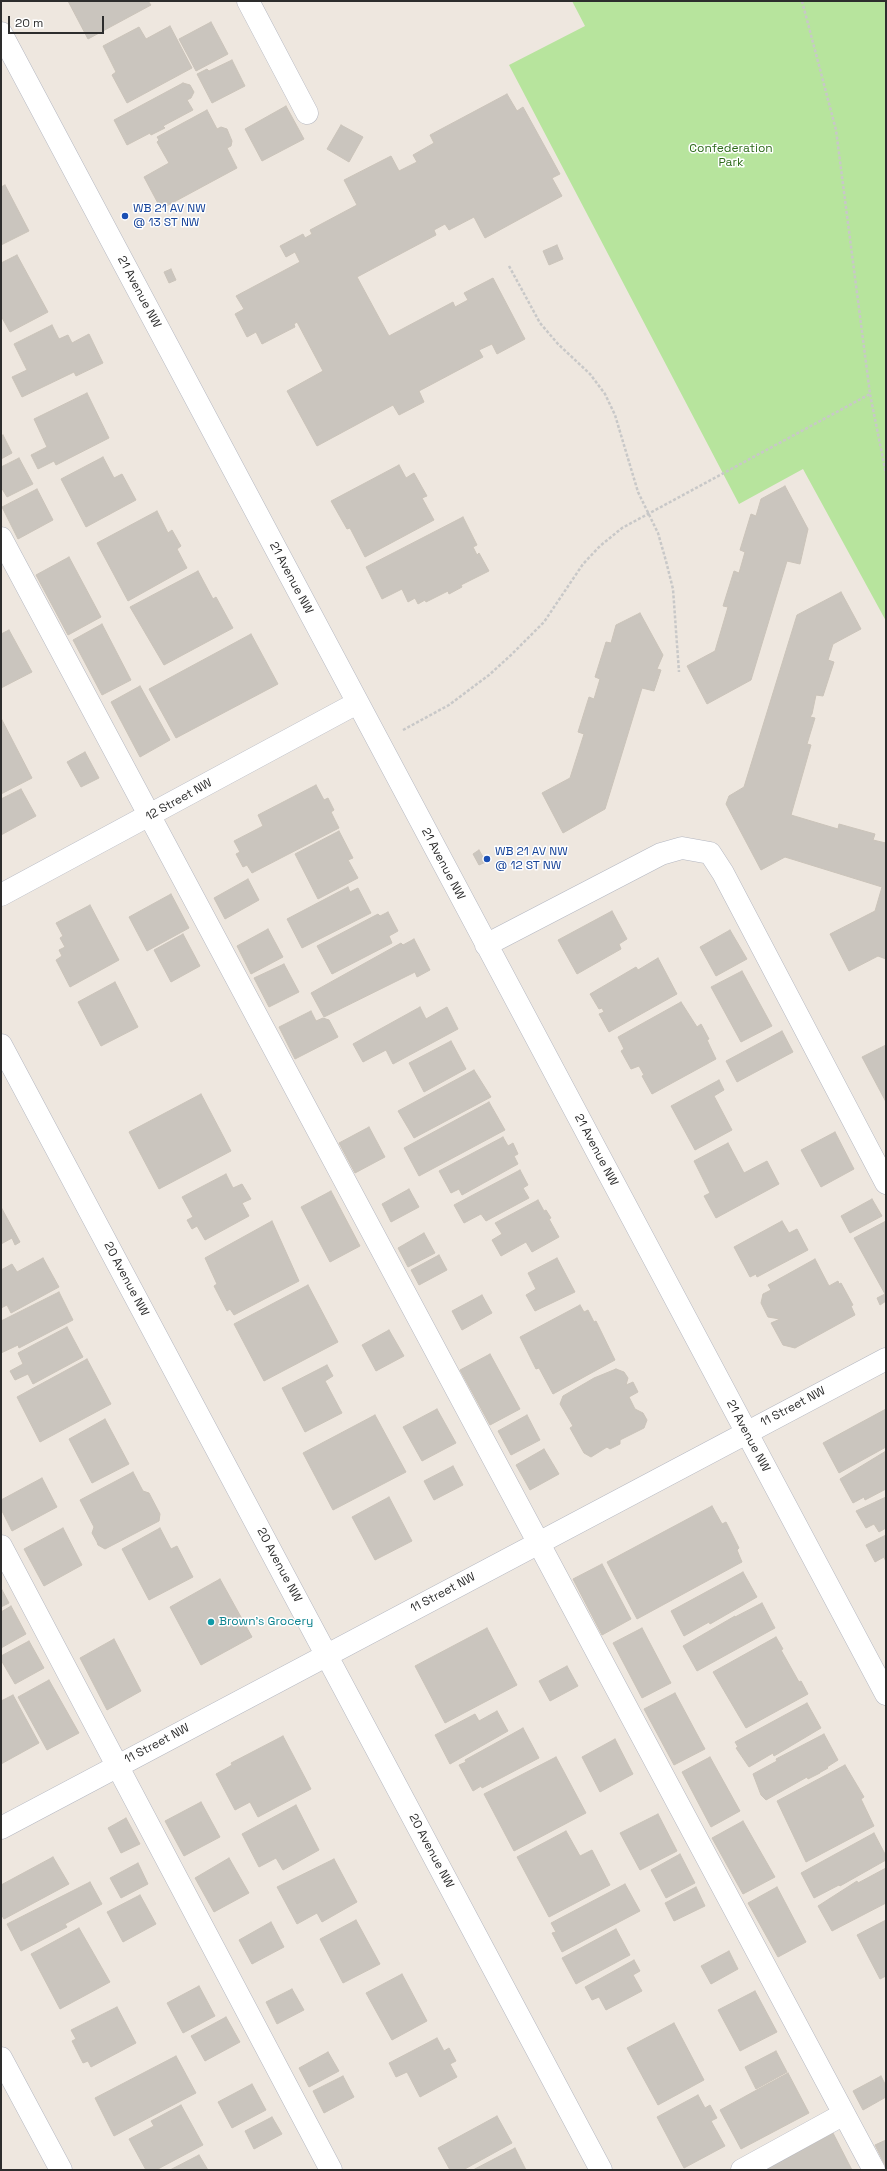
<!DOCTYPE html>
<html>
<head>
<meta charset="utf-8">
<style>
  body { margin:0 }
  #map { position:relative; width:887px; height:2171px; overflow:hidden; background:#eee7df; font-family:"Space Grotesk",sans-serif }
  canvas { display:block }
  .frame { position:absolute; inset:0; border:2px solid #2d2d2d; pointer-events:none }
  .scale { position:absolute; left:8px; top:16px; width:96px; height:18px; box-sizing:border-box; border:2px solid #2d2d2d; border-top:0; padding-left:5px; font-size:12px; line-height:14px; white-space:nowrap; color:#2d2d2d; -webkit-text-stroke:3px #fff; paint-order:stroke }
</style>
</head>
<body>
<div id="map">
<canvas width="887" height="2171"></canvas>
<div class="frame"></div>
<div class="scale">20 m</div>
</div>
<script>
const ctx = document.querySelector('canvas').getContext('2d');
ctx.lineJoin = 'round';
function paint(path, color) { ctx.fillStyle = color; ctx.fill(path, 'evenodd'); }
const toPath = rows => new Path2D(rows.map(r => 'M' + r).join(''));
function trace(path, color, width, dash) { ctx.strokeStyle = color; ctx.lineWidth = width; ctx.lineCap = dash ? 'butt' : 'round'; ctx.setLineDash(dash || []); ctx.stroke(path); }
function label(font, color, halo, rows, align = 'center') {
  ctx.font = font + ' "Space Grotesk",sans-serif'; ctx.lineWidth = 3; ctx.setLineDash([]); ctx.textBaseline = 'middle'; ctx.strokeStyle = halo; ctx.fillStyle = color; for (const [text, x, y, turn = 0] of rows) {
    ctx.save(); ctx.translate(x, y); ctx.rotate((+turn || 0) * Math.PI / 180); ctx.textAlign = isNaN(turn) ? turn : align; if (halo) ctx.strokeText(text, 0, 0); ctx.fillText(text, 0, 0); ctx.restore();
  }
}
const green = toPath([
  [572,1,886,1,886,621,803,469,739,504,509,65,585,26]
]);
const building = toPath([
  [68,1,148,1,151,5,88,39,68,1],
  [211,22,228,54,196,71,179,39,211,22],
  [170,26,192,68,127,103,112,75,116,72,103,46,139,27,146,39,170,26],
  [232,60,245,86,212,103,197,74,207,69,209,71,232,60],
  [183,83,190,85,194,92,191,98,187,100,193,110,163,126,165,128,151,135,150,133,127,145,114,120,183,83],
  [507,94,517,111,523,107,560,174,552,178,562,196,485,238,474,217,449,230,445,224,434,230,436,235,357,277,389,336,453,302,455,307,468,300,464,293,493,278,525,339,497,354,492,344,479,350,483,357,419,391,424,402,399,415,393,405,317,446,287,391,323,371,297,322,294,324,295,327,262,344,256,332,247,337,235,314,244,309,236,296,300,262,295,252,286,257,280,246,303,234,305,238,312,234,310,230,357,205,344,180,391,156,399,171,417,162,413,155,434,143,430,135,507,94],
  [286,106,304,139,262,161,245,129,286,106],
  [207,110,217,129,221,127,227,129,232,141,231,146,227,148,237,168,161,209,144,177,169,163,157,142,159,140,157,137,207,110],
  [341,125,363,137,349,162,327,149,341,125],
  [5,185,29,231,1,245,1,187,5,185],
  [557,245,563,259,549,265,543,251,557,245],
  [17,255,48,312,10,332,1,316,1,263,17,255],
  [171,269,176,280,169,283,164,272,171,269],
  [52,325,59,339,68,335,72,343,89,334,103,363,76,376,74,372,22,397,12,377,27,370,14,344,52,325],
  [87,393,109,438,56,465,54,461,38,469,31,455,47,447,34,419,87,393],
  [3,435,12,453,1,459,1,436,3,435],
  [103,457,114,478,122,474,136,500,86,527,61,479,103,457],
  [19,458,33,484,7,497,1,487,1,467,19,458],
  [399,465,406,478,414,473,427,496,422,498,434,520,365,557,350,528,347,529,331,501,399,465],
  [785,486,808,529,800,564,787,561,751,680,707,704,687,666,715,651,728,607,723,606,734,571,739,573,745,552,740,550,751,514,756,516,761,499,785,486],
  [37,489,53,520,18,539,2,507,37,489],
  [157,511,168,533,172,530,181,546,177,549,187,568,128,601,97,543,157,511],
  [463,517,477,545,473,547,477,555,479,553,489,571,461,585,462,587,449,594,448,591,426,602,425,600,418,604,415,598,408,602,402,589,382,599,366,567,463,517],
  [69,557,101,617,68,635,36,575,69,557],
  [198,571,213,599,216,597,233,628,164,665,130,607,198,571],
  [841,592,861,629,833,644,828,660,834,662,823,696,816,695,812,714,810,717,815,718,807,744,811,745,791,815,838,829,839,824,875,834,873,840,886,843,886,959,878,956,849,971,830,934,875,911,882,887,785,857,761,870,726,804,729,796,744,787,797,615,841,592],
  [640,613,663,655,657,669,661,670,654,691,642,688,605,809,563,833,542,793,570,778,584,734,578,732,589,697,594,699,600,679,595,677,606,642,611,643,616,625,640,613],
  [102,624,131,680,102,695,73,640,102,624],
  [9,630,32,672,1,688,1,634,9,630],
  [251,634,278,684,176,738,149,689,251,634],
  [140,686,170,740,140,757,111,702,140,686],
  [1,718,32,778,1,794,1,718],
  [85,752,99,778,81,787,67,762,85,752],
  [316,785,324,800,328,798,334,810,331,812,339,828,252,873,247,865,243,867,236,854,240,852,234,841,263,826,258,815,316,785],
  [21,789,36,816,1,835,1,799,21,789],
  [339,831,353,858,348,860,358,878,318,899,295,854,339,831],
  [479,850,486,862,479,865,473,854,479,850],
  [248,879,259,900,225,919,214,898,248,879],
  [348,887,350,892,358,888,371,913,302,948,287,919,348,887],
  [171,894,189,928,147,951,129,917,171,894],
  [90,905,119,960,70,987,56,960,62,956,59,950,65,947,60,938,63,936,56,923,90,905],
  [612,911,627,939,619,944,621,949,577,974,558,940,612,911],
  [388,912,398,931,389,936,392,943,332,974,317,946,378,914,380,916,388,912],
  [268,929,283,957,251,974,237,946,268,929],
  [730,930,747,959,716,976,700,947,730,930],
  [183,934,200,966,171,982,154,950,183,934],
  [414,939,430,970,417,977,415,972,324,1017,311,993,401,943,403,945,414,939],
  [658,958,677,994,609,1032,599,1014,604,1012,602,1008,599,1009,590,994,636,967,638,970,658,958],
  [284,964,299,992,269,1007,254,978,284,964],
  [742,971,772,1026,741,1042,711,987,742,971],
  [115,982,138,1027,101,1046,78,1002,115,982],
  [681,1002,697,1027,701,1024,709,1039,707,1040,716,1059,652,1094,642,1076,644,1075,639,1066,631,1069,621,1051,624,1049,618,1037,681,1002],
  [420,1007,426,1019,447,1007,458,1029,393,1064,386,1050,363,1062,353,1044,420,1007],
  [311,1011,316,1021,323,1018,329,1020,338,1037,295,1059,279,1027,311,1011],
  [782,1031,793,1052,737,1082,726,1061,782,1031],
  [451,1041,466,1069,424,1092,409,1063,451,1041],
  [886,1045,886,1102,862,1057,886,1045],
  [474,1070,491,1097,414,1138,398,1111,474,1070],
  [719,1080,724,1090,714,1096,732,1130,695,1150,671,1106,719,1080],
  [201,1094,231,1151,159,1189,129,1132,201,1094],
  [489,1102,505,1130,419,1176,404,1148,489,1102],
  [369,1127,385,1157,355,1173,339,1143,369,1127],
  [835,1132,854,1169,821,1187,801,1150,835,1132],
  [503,1137,508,1146,513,1143,518,1154,514,1156,518,1164,462,1195,459,1189,451,1193,439,1171,503,1137],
  [728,1143,744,1173,767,1161,779,1184,716,1218,704,1196,710,1193,694,1161,728,1143],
  [520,1170,528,1185,523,1188,529,1198,486,1221,481,1214,464,1223,454,1205,520,1170],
  [226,1174,233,1188,242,1184,251,1199,242,1203,249,1216,205,1240,197,1226,192,1229,187,1220,193,1217,182,1197,226,1174],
  [409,1189,419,1207,391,1222,382,1204,409,1189],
  [331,1191,360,1246,330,1262,301,1207,331,1191],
  [872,1199,882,1216,850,1233,841,1216,872,1199],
  [538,1200,544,1211,546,1210,551,1218,549,1219,559,1237,532,1252,526,1242,501,1256,492,1240,502,1234,495,1223,538,1200],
  [1,1207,20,1242,15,1245,12,1238,1,1244,1,1207],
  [272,1221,299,1281,234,1315,230,1309,227,1311,214,1286,217,1284,205,1258,272,1221],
  [782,1221,789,1233,797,1229,808,1250,757,1277,756,1274,750,1277,734,1247,782,1221],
  [886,1221,886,1301,880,1305,877,1298,885,1294,854,1238,886,1221],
  [424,1233,435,1253,408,1267,398,1248,424,1233],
  [439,1255,447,1270,419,1285,411,1270,439,1255],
  [43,1258,59,1287,11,1313,7,1305,1,1308,1,1270,12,1264,17,1272,43,1258],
  [557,1258,575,1292,535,1311,526,1295,536,1289,528,1273,557,1258],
  [815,1259,829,1286,838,1281,839,1284,841,1283,853,1305,851,1306,855,1315,795,1348,783,1345,771,1323,780,1319,768,1317,761,1303,763,1294,771,1290,768,1285,815,1259],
  [308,1285,338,1342,264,1381,234,1324,308,1285],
  [59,1292,73,1320,19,1348,18,1345,1,1353,1,1321,59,1292],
  [482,1295,492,1313,462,1330,452,1311,482,1295],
  [580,1305,584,1312,588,1310,594,1322,596,1321,615,1360,553,1394,539,1368,536,1369,520,1337,580,1305],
  [67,1327,83,1357,33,1384,28,1374,15,1380,10,1371,23,1364,18,1353,67,1327],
  [389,1330,404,1356,376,1371,362,1345,389,1330],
  [490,1354,520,1409,490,1425,460,1370,490,1354],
  [87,1359,111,1404,40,1442,17,1397,87,1359],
  [327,1365,333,1376,325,1381,342,1413,305,1432,282,1388,327,1365],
  [616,1369,624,1372,628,1378,626,1385,633,1382,638,1392,629,1397,635,1409,643,1413,647,1420,644,1428,620,1440,620,1444,610,1449,607,1447,591,1457,584,1453,570,1428,573,1426,560,1404,563,1396,594,1378,616,1369],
  [437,1409,456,1443,422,1461,403,1427,437,1409],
  [886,1409,886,1447,839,1473,823,1443,886,1409],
  [375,1415,406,1472,333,1510,303,1453,375,1415],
  [527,1415,540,1440,511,1455,498,1431,527,1415],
  [105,1419,129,1464,92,1483,69,1439,105,1419],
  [544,1449,559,1474,530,1490,516,1465,544,1449],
  [886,1451,886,1489,865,1500,864,1497,853,1503,840,1479,886,1451],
  [453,1466,463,1485,434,1500,424,1481,453,1466],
  [133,1472,143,1491,149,1493,160,1514,159,1521,105,1549,98,1545,97,1542,92,1533,94,1527,80,1500,133,1472],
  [42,1478,57,1507,12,1531,1,1509,1,1500,42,1478],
  [389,1497,412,1541,375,1560,352,1517,389,1497],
  [886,1497,886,1528,879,1532,874,1524,866,1528,856,1511,886,1497],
  [712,1506,722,1524,726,1522,739,1548,737,1550,742,1562,637,1619,607,1562,712,1506],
  [63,1528,82,1565,44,1586,24,1549,63,1528],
  [160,1528,171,1549,177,1546,193,1577,149,1600,122,1549,160,1528],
  [886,1535,886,1562,884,1557,875,1562,866,1545,886,1535],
  [602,1564,631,1619,602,1635,573,1579,602,1564],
  [743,1572,757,1597,710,1624,709,1622,684,1636,671,1611,743,1572],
  [220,1579,252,1637,201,1665,170,1607,220,1579],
  [1,1588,9,1603,1,1607,1,1588],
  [762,1603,775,1628,697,1671,683,1646,735,1616,735,1617,762,1603],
  [11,1606,26,1634,1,1648,1,1612,11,1606],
  [487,1628,517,1685,445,1723,415,1666,487,1628],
  [642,1628,671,1683,642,1698,613,1643,642,1628],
  [776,1637,783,1649,781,1650,799,1682,801,1681,808,1694,746,1728,713,1672,776,1637],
  [114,1639,141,1691,107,1710,80,1658,114,1639],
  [29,1641,44,1668,15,1684,1,1660,1,1656,29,1641],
  [567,1666,578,1686,550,1701,539,1681,567,1666],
  [49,1680,79,1733,47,1750,18,1697,49,1680],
  [675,1693,705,1749,674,1765,644,1709,675,1693],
  [13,1695,39,1743,1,1764,1,1701,13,1695],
  [807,1703,821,1728,774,1756,773,1753,749,1767,736,1748,738,1747,735,1742,807,1703],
  [497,1711,508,1731,450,1764,435,1735,475,1714,479,1721,497,1711],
  [523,1728,539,1758,482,1788,481,1786,473,1791,459,1765,466,1762,465,1760,523,1728],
  [824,1734,838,1760,827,1767,828,1768,821,1772,821,1770,820,1773,808,1779,807,1777,766,1800,761,1795,753,1774,777,1761,776,1759,824,1734],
  [283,1736,311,1789,258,1817,250,1802,235,1810,216,1774,232,1765,231,1763,283,1736],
  [615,1739,633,1774,600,1792,582,1757,615,1739],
  [556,1757,586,1813,514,1851,484,1794,556,1757],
  [710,1757,740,1811,711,1827,682,1772,710,1757],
  [845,1765,864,1797,861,1799,874,1826,806,1862,777,1801,845,1765],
  [201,1802,220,1837,184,1856,165,1821,201,1802],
  [296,1805,319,1850,283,1870,276,1858,259,1867,242,1834,296,1805],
  [658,1814,677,1851,640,1870,620,1833,658,1814],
  [126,1818,140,1844,121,1853,108,1828,126,1818],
  [743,1821,775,1877,743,1894,712,1838,743,1821],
  [566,1831,580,1856,592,1850,610,1885,549,1917,517,1857,566,1831],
  [874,1833,886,1856,886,1860,840,1886,839,1885,814,1898,801,1873,874,1833],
  [680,1854,695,1883,666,1898,651,1870,680,1854],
  [53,1857,69,1884,4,1919,1,1914,1,1885,53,1857],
  [229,1858,249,1893,214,1912,195,1878,229,1858],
  [334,1859,357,1902,322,1922,317,1913,297,1924,277,1887,334,1859],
  [138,1863,148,1884,121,1898,110,1878,138,1863],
  [886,1868,886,1903,832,1931,818,1906,857,1881,858,1883,886,1868],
  [90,1882,102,1904,65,1924,67,1927,21,1951,7,1924,90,1882],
  [625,1884,640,1911,562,1952,552,1933,556,1932,551,1923,625,1884],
  [696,1887,705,1906,674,1921,665,1903,696,1887],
  [777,1887,806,1942,778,1957,748,1903,777,1887],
  [140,1895,156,1924,123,1942,107,1912,140,1895],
  [356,1920,380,1964,343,1983,320,1939,356,1920],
  [886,1920,886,1976,880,1979,857,1935,886,1920],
  [271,1922,284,1947,252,1964,239,1940,271,1922],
  [79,1928,110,1982,60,2009,31,1954,79,1928],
  [616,1929,630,1955,576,1984,562,1958,616,1929],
  [729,1951,738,1969,711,1984,701,1966,729,1951],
  [634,1960,640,1971,633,1975,642,1991,606,2010,599,1997,592,2000,585,1987,634,1960],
  [402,1974,427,2021,392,2040,366,1993,402,1974],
  [199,1986,215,2016,183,2033,167,2003,199,1986],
  [292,1989,304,2010,277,2024,266,2002,292,1989],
  [755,1991,777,2032,740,2051,718,2010,755,1991],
  [117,2007,136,2043,91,2067,88,2061,83,2063,72,2041,76,2039,71,2030,117,2007],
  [226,2017,240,2042,205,2061,191,2036,226,2017],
  [674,2023,704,2080,658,2105,627,2048,674,2023],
  [437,2038,444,2051,449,2048,456,2061,450,2064,457,2077,420,2097,407,2072,396,2077,389,2063,437,2038],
  [776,2051,787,2072,756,2089,745,2067,776,2051],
  [328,2052,339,2071,309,2087,299,2068,328,2052],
  [176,2056,196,2093,114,2136,95,2098,176,2056],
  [788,2073,809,2113,741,2149,720,2110,788,2073],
  [343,2076,354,2097,324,2113,313,2091,343,2076],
  [881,2076,886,2086,886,2097,863,2110,853,2091,881,2076],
  [252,2084,266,2110,232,2128,218,2102,252,2084],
  [698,2095,705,2108,710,2105,717,2118,711,2121,725,2146,684,2168,657,2117,698,2095],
  [181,2105,203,2145,156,2170,146,2170,129,2139,154,2126,151,2121,181,2105],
  [497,2116,512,2143,463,2170,450,2170,438,2148,497,2116],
  [272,2117,282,2134,254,2149,245,2131,272,2117],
  [833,2133,852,2170,764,2170,833,2133],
  [886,2140,886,2167,875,2145,886,2140],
  [515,2148,526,2170,473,2170,515,2148],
  [199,2155,208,2170,170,2170,199,2155]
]);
const path = toPath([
  [802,1,836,130,870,394,886,474],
  [509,266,540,323,558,344,590,374,605,394,615,415,638,492,658,533,666,561,673,589,679,672],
  [403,730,449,705,489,675,511,655,544,622,583,564,600,546,622,528,870,394]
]);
const minor = toPath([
  [248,1,307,113],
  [1,33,886,1694],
  [1,538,874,2170],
  [1,895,357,703],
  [486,945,661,854,682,848,710,853,723,873,886,1183],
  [1,1045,601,2170],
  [1,1546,331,2170],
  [1,1828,886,1359],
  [1,2058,61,2170],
  [742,2170,844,2114]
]);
const markers = [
  [125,216,4,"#1a4fb4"],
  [487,859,4,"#1a4fb4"],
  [211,1622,4,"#0f9aa8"]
];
const parkNames = [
  ["Confederation",731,149],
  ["Park",731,163]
];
const transitNames = [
  ["WB 21 AV NW",133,209],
  ["@ 13 ST NW",133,223],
  ["WB 21 AV NW",495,852],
  ["@ 12 ST NW",495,866]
];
const streetNames = [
  ["21 Avenue NW",139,292,62],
  ["21 Avenue NW",291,578,62],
  ["12 Street NW",179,800,-29],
  ["21 Avenue NW",443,864,62],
  ["21 Avenue NW",596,1150,62],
  ["20 Avenue NW",126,1279,62],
  ["11 Street NW",793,1407,-28],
  ["21 Avenue NW",748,1436,62],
  ["20 Avenue NW",279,1565,62],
  ["11 Street NW",443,1593,-28],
  ["11 Street NW",157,1744,-28],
  ["20 Avenue NW",431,1851,62]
];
const cultureNames = [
  ["Brown's Grocery",219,1622]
];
paint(green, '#b7e49d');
paint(building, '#cac5be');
trace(building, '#cac3b9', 1);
trace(minor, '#b3b6c0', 23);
trace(path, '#c8c8c8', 2.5, [3, 2]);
trace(minor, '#fff', 22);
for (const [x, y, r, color] of markers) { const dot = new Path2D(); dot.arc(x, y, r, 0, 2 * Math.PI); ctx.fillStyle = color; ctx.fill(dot); trace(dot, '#fff', 1.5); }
label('12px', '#2e6b1b', '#fff', parkNames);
label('12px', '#164399', '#fff', transitNames, 'left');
label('12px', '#2d2d2d', '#fff', streetNames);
label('12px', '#0d838f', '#fff', cultureNames, 'left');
</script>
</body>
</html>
